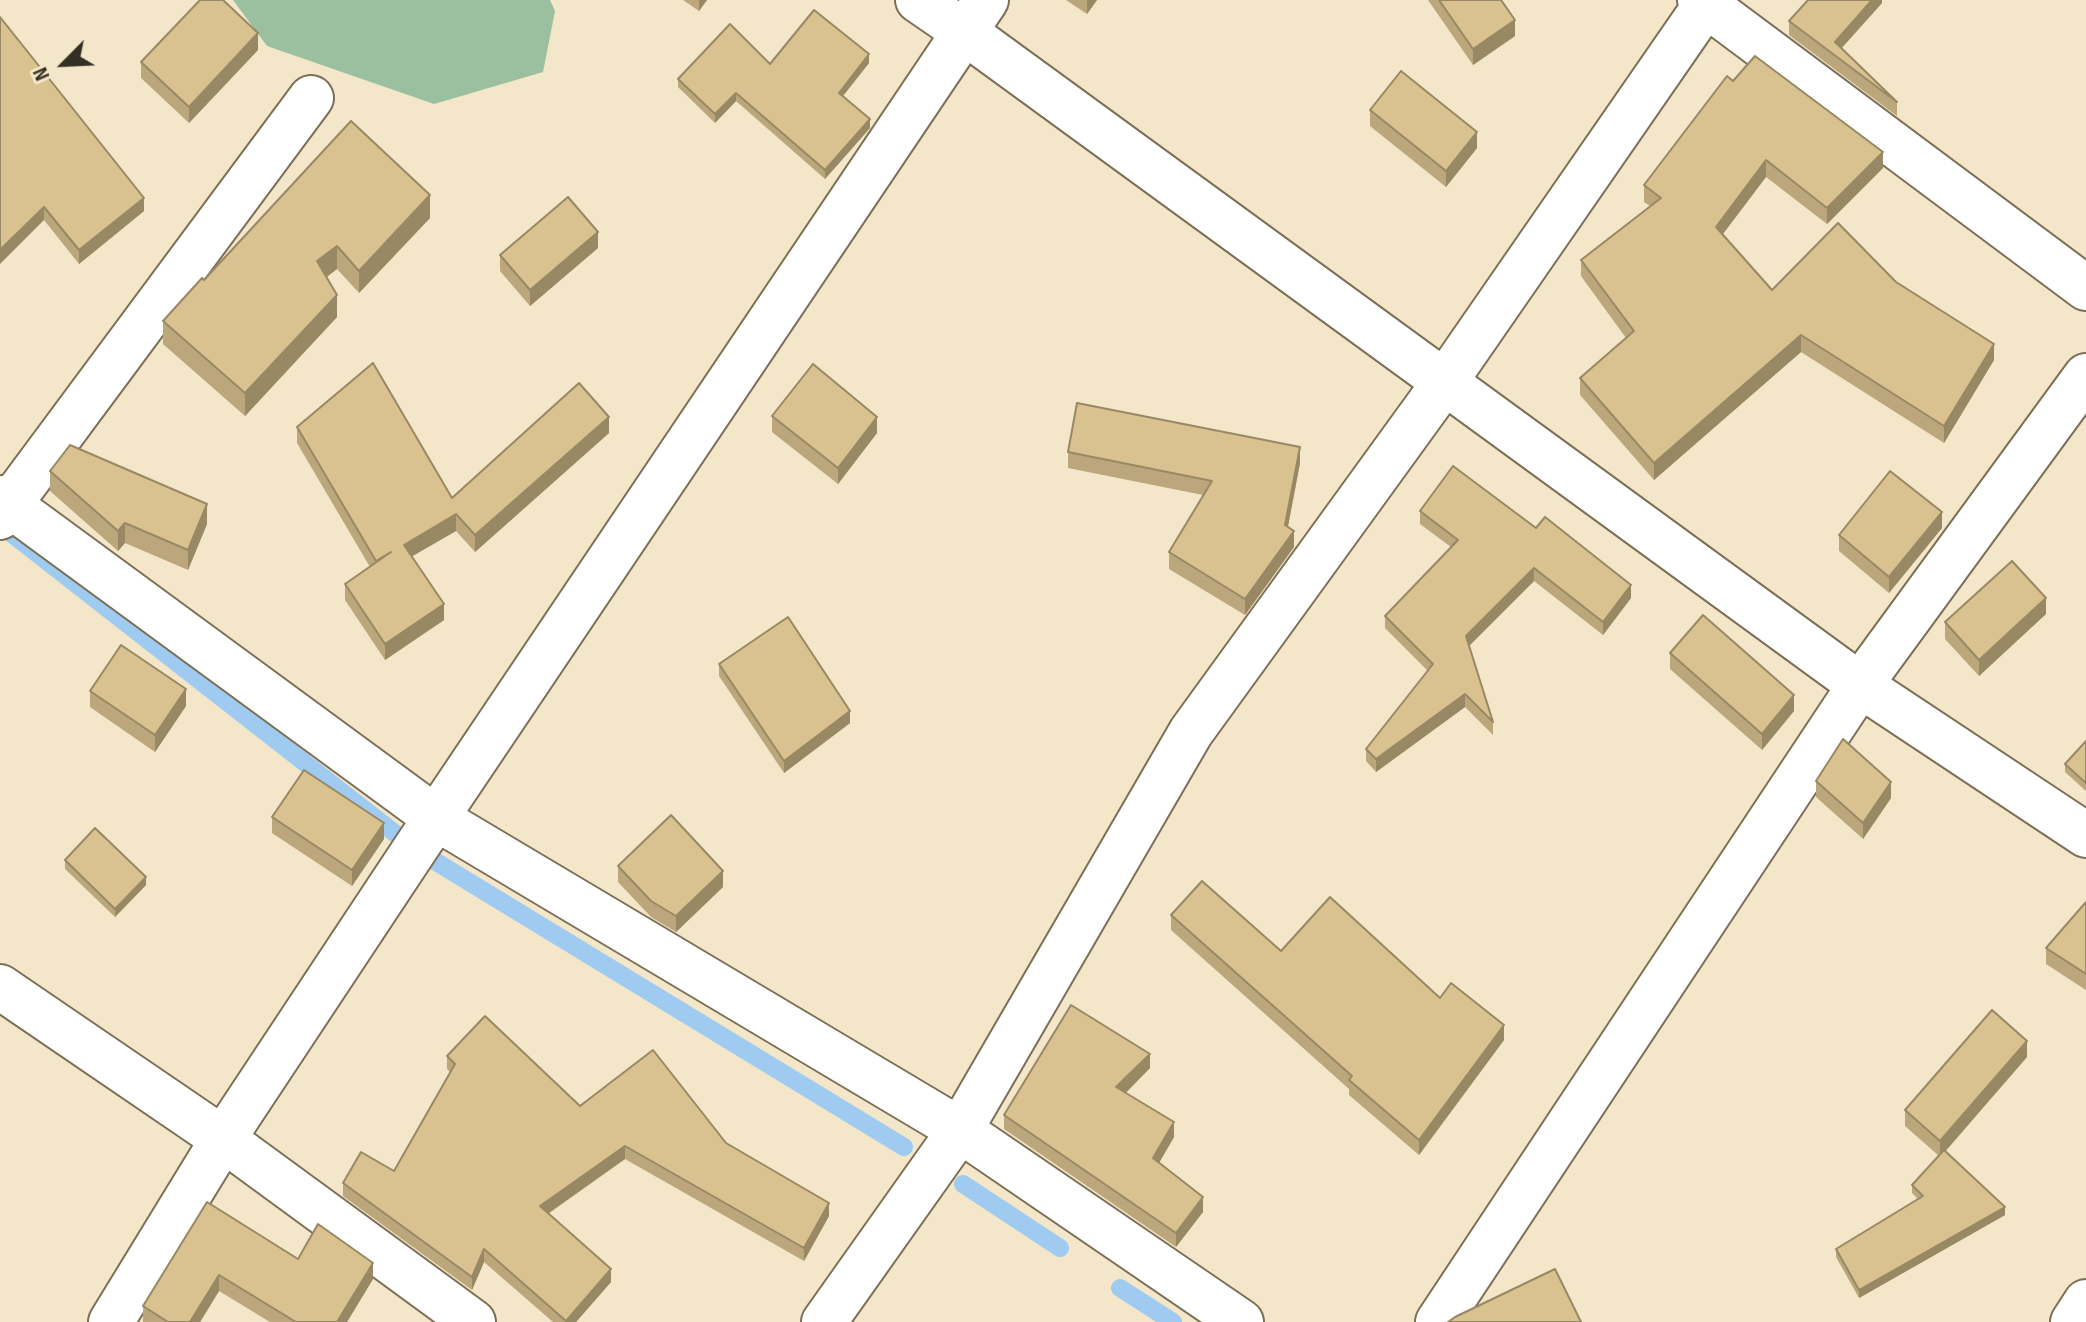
<!DOCTYPE html>
<html>
<head>
<meta charset="utf-8">
<style>
  body { margin:0 }
  #map { position:relative; width:2086px; height:1322px; overflow:hidden; background:#f3e6c9; font-family:"Sofia Sans Condensed",sans-serif }
  canvas { display:block }
  .north { position:absolute; left:24px; top:24px; width:80px; height:80px; -webkit-text-stroke:6px #f3e6c9; paint-order:stroke; rotate:246deg; font-size:22px; font-weight:700; line-height:32px; text-align:center; color:#342f24 }
  .north::after { content:''; display:block; margin:auto; width:28px; height:36px; background:#342f24; clip-path:polygon(50% 0,100% 100%,50% 72%,0 100%) }
</style>
</head>
<body>
<div id="map">
<canvas width="2086" height="1322"></canvas>
<div class="north">N</div>
</div>
<script>
const ctx = document.querySelector('canvas').getContext('2d');
ctx.lineJoin = 'round';
function paint(path, color) { ctx.fillStyle = color; ctx.fill(path, 'evenodd'); }
const toPath = rows => new Path2D(rows.map(r => 'M' + r).join(''));
function trace(path, color, width, dash) { ctx.strokeStyle = color; ctx.lineWidth = width; ctx.lineCap = dash ? 'butt' : 'round'; ctx.setLineDash(dash || []); ctx.stroke(path); }
const green = toPath([
  [233,0,550,0,555,11,543,72,434,104,267,46]
]);
const stream = toPath([
  [12,534,415,849,904,1147],
  [963,1184,1060,1248],
  [1120,1288,1173,1322]
]);
const street = toPath([
  [918,0,966,33,1860,685,2086,835],
  [1700,0,2086,288],
  [0,498,436,818,960,1130,1241,1322],
  [0,517,311,98],
  [0,987,223,1139,473,1322],
  [111,1322,223,1139,415,849,986,0],
  [824,1322,960,1130,1191,732,1444,383,1709,0],
  [1438,1322,1860,685,2086,376],
  [2073,1322,2086,1302]
]);
const wall = toPath([
  [683,0,707,0,699,11],
  [1066,0,1097,0,1087,14],
  [1428,0,1501,0,1515,36,1473,65],
  [1882,0,1882,3,1842,48,1897,102,1897,116,1789,35,1789,21],
  [0,17,144,211,79,264,44,220],
  [258,50,189,123,141,78,141,62],
  [869,63,843,96,870,128,825,179,736,101,715,123,678,87,678,79,770,64],
  [1733,81,1883,168,1827,224,1766,177,1723,234,1772,290,1896,282,1994,360,1944,443,1801,352,1654,480,1580,395,1580,378,1626,338,1581,276,1581,260,1650,206,1644,202,1644,185],
  [1370,110,1477,148,1446,187,1370,126],
  [430,218,359,293,337,269,327,277,337,317,245,416,163,344,163,321,204,280],
  [598,248,530,306,500,271,500,255],
  [772,416,877,433,838,484,772,432],
  [297,427,452,498,609,433,475,552,456,531,412,556,444,620,385,660,345,600,345,584,370,567,297,443],
  [1068,452,1300,463,1288,527,1294,547,1245,615,1169,569,1169,552,1203,495,1068,468],
  [50,471,207,524,188,570,125,543,118,551,50,491],
  [1420,511,1631,598,1603,635,1534,581,1469,646,1493,722,1493,735,1465,707,1376,772,1366,761,1366,749,1428,671,1385,628,1385,616,1451,547,1420,524],
  [1942,528,1889,593,1839,551,1839,535],
  [2046,614,1979,676,1945,639,1945,622],
  [1670,653,1794,711,1762,750,1670,669],
  [719,664,850,723,784,773,719,676],
  [90,691,186,706,155,752,90,707],
  [2086,741,2086,791,2065,772,2065,764],
  [1816,781,1891,798,1863,839,1816,797],
  [272,817,384,839,352,886,272,833],
  [65,860,146,885,115,917,65,869],
  [618,866,723,887,676,932,651,917,618,882],
  [2086,902,2086,990,2046,964,2046,948],
  [1171,915,1281,951,1440,998,1504,1040,1419,1155,1349,1095,1349,1089,1171,930],
  [447,1056,580,1106,726,1143,829,1216,804,1261,625,1159,548,1214,611,1282,576,1322,553,1322,484,1262,472,1290,343,1196,343,1183,394,1171,450,1072,447,1069],
  [2027,1057,1945,1152,2005,1215,1859,1298,1836,1257,1836,1249,1918,1199,1912,1193,1912,1185,1939,1156,1905,1126,1905,1110],
  [1150,1068,1126,1093,1174,1137,1159,1163,1203,1212,1176,1247,1004,1129,1004,1115],
  [207,1202,298,1259,373,1279,347,1322,270,1322,219,1291,200,1322,143,1322,143,1306]
]);
const shadedWall = toPath([
  [699,0,707,0,699,11],
  [1087,0,1097,0,1087,14],
  [1872,0,1882,0,1882,3,1835,55,1835,42],
  [1515,20,1515,36,1473,65,1473,49],
  [258,33,258,50,189,123,189,107],
  [869,54,869,63,839,101,839,93],
  [736,93,736,101,715,123,715,114],
  [870,119,870,128,825,179,825,170],
  [1477,132,1477,148,1446,187,1446,171],
  [1883,152,1883,168,1827,224,1827,208],
  [1766,160,1766,177,1716,243,1716,227],
  [430,195,430,218,359,293,359,271],
  [144,198,144,211,79,264,79,250],
  [44,207,44,220,0,264,0,250],
  [598,232,598,248,530,306,530,290],
  [337,246,337,269,317,284,317,261],
  [337,295,337,317,245,416,245,393],
  [1801,335,1801,352,1654,480,1654,463],
  [1994,344,1994,360,1944,443,1944,426],
  [609,417,609,433,475,552,475,535],
  [877,417,877,433,838,484,838,468],
  [1300,447,1300,463,1285,541,1285,525],
  [207,504,207,524,188,570,188,550],
  [1942,512,1942,528,1889,593,1889,577],
  [456,514,456,531,404,561,404,545],
  [125,523,125,543,118,551,118,531],
  [1294,531,1294,547,1245,615,1245,599],
  [1534,568,1534,581,1466,649,1466,636],
  [1631,585,1631,598,1603,635,1603,622],
  [2046,598,2046,614,1979,676,1979,660],
  [444,604,444,620,385,660,385,644],
  [186,689,186,706,155,752,155,735],
  [1465,694,1465,707,1376,772,1376,759],
  [1794,695,1794,711,1762,750,1762,734],
  [850,711,850,723,784,773,784,761],
  [1891,782,1891,798,1863,839,1863,823],
  [384,823,384,839,352,886,352,870],
  [723,871,723,887,676,932,676,916],
  [146,877,146,885,115,917,115,909],
  [1504,1025,1504,1040,1419,1155,1419,1140],
  [2027,1041,2027,1057,1940,1157,1940,1141],
  [1150,1054,1150,1068,1116,1102,1116,1087],
  [1174,1122,1174,1137,1153,1173,1153,1158],
  [625,1146,625,1159,540,1219,540,1206],
  [1203,1197,1203,1212,1176,1247,1176,1233],
  [829,1203,829,1216,804,1261,804,1248],
  [2005,1207,2005,1215,1859,1298,1859,1290],
  [484,1249,484,1262,472,1290,472,1277],
  [373,1263,373,1279,347,1322,337,1322],
  [611,1269,611,1282,576,1322,566,1322],
  [219,1275,219,1291,200,1322,190,1322]
]);
const building = toPath([
  [200,0,223,0,258,33,189,107,141,62,200,0],
  [1439,0,1501,0,1515,20,1473,49,1439,0],
  [1808,0,1872,0,1835,42,1897,102,1789,21,1808,0],
  [814,10,869,54,839,93,870,119,825,170,736,93,715,114,678,79,730,24,770,64,814,10],
  [0,17,144,198,79,250,44,207,0,250,0,17],
  [1755,56,1883,152,1827,208,1766,160,1716,227,1772,290,1838,223,1896,282,1994,344,1944,426,1801,335,1654,463,1580,378,1634,331,1581,260,1661,198,1644,185,1727,76,1733,81,1755,56],
  [1401,71,1477,132,1446,171,1370,110,1401,71],
  [351,121,430,195,359,271,337,246,317,261,337,295,245,393,163,321,202,278,204,280,351,121],
  [568,197,598,232,530,290,500,255,568,197],
  [373,363,452,498,579,383,609,417,475,535,456,514,404,545,444,604,385,644,345,584,391,552,376,561,297,427,373,363],
  [813,364,877,417,838,468,772,416,813,364],
  [1077,403,1300,447,1285,525,1294,531,1245,599,1169,552,1212,481,1068,452,1077,403],
  [70,445,207,504,188,550,125,523,118,531,50,471,70,445],
  [1453,466,1536,528,1545,517,1631,585,1603,622,1534,568,1466,636,1493,722,1465,694,1376,759,1366,749,1433,664,1385,616,1458,540,1420,511,1453,466],
  [1890,471,1942,512,1889,577,1839,535,1890,471],
  [2012,561,2046,598,1979,660,1945,622,2012,561],
  [1703,615,1794,695,1762,734,1670,653,1703,615],
  [788,617,850,711,784,761,719,664,788,617],
  [121,645,186,689,155,735,90,691,121,645],
  [1843,739,1891,782,1863,823,1816,781,1843,739],
  [2086,741,2086,783,2065,764,2086,741],
  [304,770,384,823,352,870,272,817,304,770],
  [671,815,723,871,676,916,651,901,618,866,671,815],
  [95,828,146,877,115,909,65,860,95,828],
  [1202,881,1281,951,1330,897,1440,998,1451,983,1504,1025,1419,1140,1349,1080,1352,1076,1171,915,1202,881],
  [2086,902,2086,974,2046,948,2086,902],
  [1071,1005,1150,1054,1116,1087,1174,1122,1153,1158,1203,1197,1176,1233,1004,1115,1071,1005],
  [1992,1010,2027,1041,1940,1141,1905,1110,1992,1010],
  [485,1016,580,1106,653,1050,726,1143,829,1203,804,1248,625,1146,540,1206,611,1269,566,1321,484,1249,472,1277,343,1183,361,1152,394,1171,455,1064,447,1056,485,1016],
  [1944,1150,2005,1207,1859,1290,1836,1249,1923,1196,1912,1185,1944,1150],
  [207,1202,298,1259,318,1224,373,1263,337,1322,296,1322,219,1275,190,1322,168,1322,143,1306,207,1202],
  [1555,1269,1581,1322,1448,1322,1455,1317,1555,1269]
]);
paint(green, '#9ac09f');
trace(stream, '#9fcbf1', 18);
trace(street, '#7b6f56', 48);
trace(street, '#fff', 44);
paint(wall, '#bba77b');
paint(shadedWall, '#988864');
paint(building, '#d9c28f');
trace(building, '#988864', 2);
</script>
</body>
</html>
